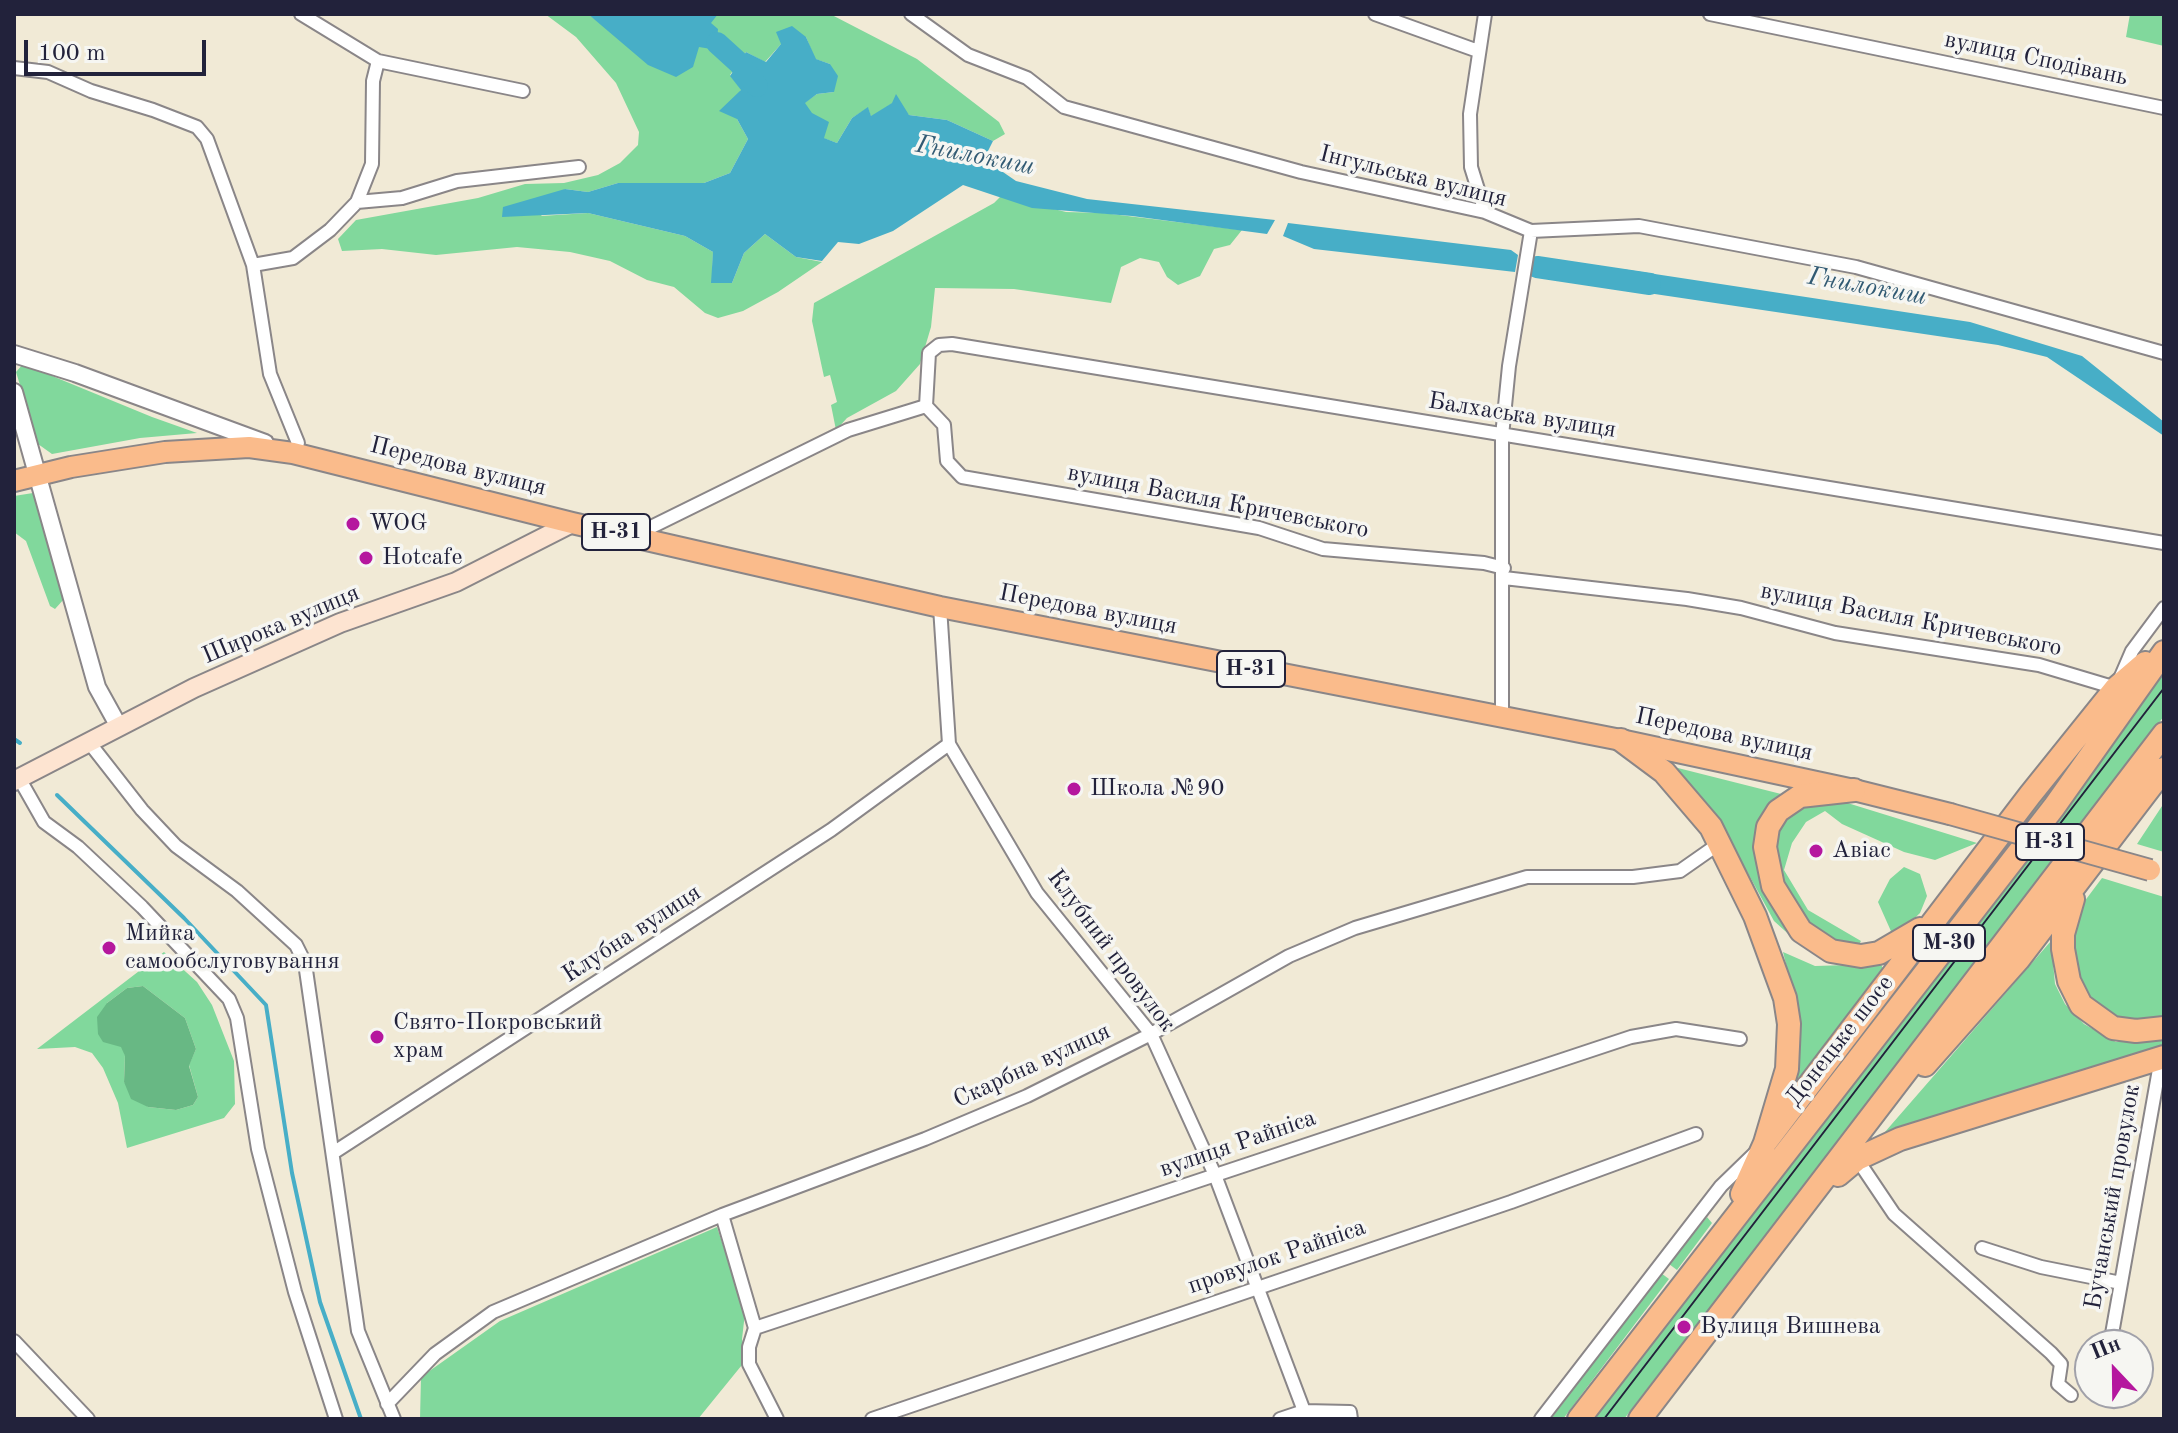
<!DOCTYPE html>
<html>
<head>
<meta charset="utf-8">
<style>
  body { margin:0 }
  #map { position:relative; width:2178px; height:1433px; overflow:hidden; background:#f1ead6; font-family:"Old Standard TT",serif }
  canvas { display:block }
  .frame { position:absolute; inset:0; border:16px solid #22223b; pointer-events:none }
  .north { position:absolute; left:2074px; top:1329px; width:80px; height:80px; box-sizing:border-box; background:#f6f6f2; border:2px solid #a1a1a9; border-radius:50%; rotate:338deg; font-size:22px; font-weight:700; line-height:32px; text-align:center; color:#22223b }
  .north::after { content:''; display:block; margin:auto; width:28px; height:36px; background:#b5179e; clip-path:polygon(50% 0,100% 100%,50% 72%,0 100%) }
  .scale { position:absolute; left:24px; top:40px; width:182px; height:36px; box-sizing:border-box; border:4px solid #22223b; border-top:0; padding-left:10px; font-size:24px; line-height:28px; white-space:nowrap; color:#22223b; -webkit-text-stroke:6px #f6f6f2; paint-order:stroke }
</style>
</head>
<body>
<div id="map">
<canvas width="2178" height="1433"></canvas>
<div class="frame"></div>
<div class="north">Пн</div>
<div class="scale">100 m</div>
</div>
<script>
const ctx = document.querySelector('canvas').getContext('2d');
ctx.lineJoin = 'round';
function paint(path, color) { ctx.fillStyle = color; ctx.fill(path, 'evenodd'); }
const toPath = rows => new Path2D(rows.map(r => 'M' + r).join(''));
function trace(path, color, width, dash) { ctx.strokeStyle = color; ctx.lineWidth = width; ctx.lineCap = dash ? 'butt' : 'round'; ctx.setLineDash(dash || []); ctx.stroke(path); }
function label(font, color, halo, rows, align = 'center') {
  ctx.font = font + ' "Old Standard TT",serif'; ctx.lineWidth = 7; ctx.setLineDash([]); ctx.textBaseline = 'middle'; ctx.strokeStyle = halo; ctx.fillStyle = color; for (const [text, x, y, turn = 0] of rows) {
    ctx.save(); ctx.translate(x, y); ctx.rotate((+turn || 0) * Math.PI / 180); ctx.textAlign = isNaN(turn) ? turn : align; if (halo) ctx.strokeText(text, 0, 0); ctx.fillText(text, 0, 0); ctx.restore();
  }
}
const green = toPath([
  [545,14,588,14,615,34,698,47,712,17,718,14,830,14,917,59,999,122,1005,134,993,141,947,120,909,115,893,103,871,117,868,108,852,118,837,143,823,138,804,103,817,94,834,92,830,64,815,59,806,37,782,43,765,62,746,52,730,75,741,89,737,119,748,139,730,173,704,183,618,183,588,192,565,189,541,216,588,213,685,236,713,252,712,283,732,283,744,253,765,234,796,257,822,262,778,292,743,311,718,318,705,313,674,287,647,280,610,261,570,252,517,247,436,255,382,249,342,251,338,239,356,220,478,198,525,184,564,183,598,175,620,163,638,145,639,132,616,83,576,37],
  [2130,14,2164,16,2164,46,2126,37],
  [1001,196,1066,212,1103,213,1242,230,1230,245,1214,249,1200,276,1178,285,1167,277,1159,262,1140,258,1121,267,1111,303,1014,289,935,288,931,327,920,364,896,391,847,418,836,430,831,405,837,402,830,375,824,377,812,321,814,303,994,203],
  [23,364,152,417,197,433,140,438,52,454,38,444,16,372],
  [33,493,41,501,46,517,47,544,64,599,55,609,50,606,26,541,14,532,14,496],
  [2164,670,2164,716,2019,907,1624,1419,1592,1419],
  [2085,730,2093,735,1901,987,1894,989],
  [1670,766,1789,796,1769,813,1794,939,1774,921,1726,833],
  [1841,801,1977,843,1935,860,1904,852,1842,824,1825,811,1806,822,1792,843,1784,870,1808,910,1861,941,1857,948,1816,935,1782,884,1774,837,1792,808],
  [2164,803,2164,852,2137,844],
  [1904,867,1920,874,1927,896,1920,913,1894,938,1878,902,1890,879],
  [2102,878,2164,897,2164,1020,2132,1026,2088,1006,2068,948,2081,906],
  [2051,941,2055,984,2065,1004,2084,1024,2116,1042,2164,1037,2164,1049,1878,1140],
  [164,952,197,982,212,1005,234,1061,235,1104,224,1118,127,1148,118,1103,103,1068,92,1053,75,1047,37,1049],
  [143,986,185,1018,196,1049,189,1065,198,1097,193,1105,176,1110,148,1107,124,1082,125,1055,107,1003,127,988],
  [1783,952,1815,966,1881,964,1883,969,1790,1092,1793,992],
  [1707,1217,1712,1223,1677,1270,1669,1264],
  [717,1227,745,1313,742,1339,746,1360,698,1419,420,1419,421,1377,500,1321],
  [1661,1273,1669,1279,1563,1419,1551,1419]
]);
const forest = toPath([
  [143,986,185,1018,196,1049,189,1066,198,1097,193,1105,176,1110,148,1107,131,1099,124,1082,125,1056,121,1047,103,1042,98,1034,97,1017,107,1003,127,988]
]);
const water = toPath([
  [588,14,718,14,711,23,718,29,717,43,711,49,699,47,693,67,676,77,648,65],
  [792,26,806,37,816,59,830,64,838,76,834,92,817,94,805,103,812,113,829,122,824,138,837,143,852,118,868,107,871,116,892,103,896,94,909,115,947,120,993,141,984,159,1016,181,1087,199,1275,220,1267,234,1132,216,1032,208,963,185,893,231,859,244,838,242,822,261,796,257,765,234,744,253,732,283,711,283,713,252,685,236,588,213,502,217,503,207,565,189,588,192,618,183,704,183,730,173,748,139,737,119,719,111,741,90,730,76,746,52,766,62,781,44,776,32],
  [1288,223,1511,250,1518,255,1515,272,1314,249,1283,236],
  [1622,269,1970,322,2082,356,2164,422,2164,436,2047,357,1998,345,1621,289]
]);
const stream = toPath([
  [14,739,20,743],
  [57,795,184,918,266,1005,292,1173,320,1302,361,1419]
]);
const river = toPath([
  [717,43,739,63,757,86],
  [1537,267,1650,284]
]);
const minor = toPath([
  [301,14,378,61,523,91],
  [911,14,968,55,1027,78,1064,107,1301,172,1485,212,1531,231,1639,226,1856,267,2164,353],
  [1375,14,1478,51],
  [1485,14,1470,114,1471,167,1485,212],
  [1710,14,2164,108],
  [14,68,48,72,91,91,153,110,197,127,207,139,253,265,270,374,298,443,293,453],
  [357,202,402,198,457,181,579,167],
  [253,265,293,258,330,230,357,202,372,164,373,81,378,61],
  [926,406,929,353,939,345,952,344,2164,543],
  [926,406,944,425,947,461,962,477,1259,528,1323,549,1484,563,1504,568],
  [633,536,848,430,926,406],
  [1504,578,1687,599,1741,608,1835,633,2039,665,2116,688,2132,651,2164,608],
  [940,607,949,744,1037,893,1151,1034,1215,1175,1304,1411],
  [1502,717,1502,436,1509,366,1531,231],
  [88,741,142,810,176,846,237,891,296,945,305,963,358,1331,394,1419],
  [19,778,44,822,78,847,142,907,229,999,237,1018,258,1149,295,1292,336,1419],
  [333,1153,831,830,949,744],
  [1857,1159,1894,1214,2051,1353,2061,1364,2058,1384,2071,1395],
  [722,1215,755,1328,749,1347,749,1364,777,1419],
  [1982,1248,2041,1267,2121,1283],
  [755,1328,1631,1037,1676,1029,1740,1039],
  [14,1341,88,1419],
  [2110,1345,2161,1058],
  [387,1404,435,1354,493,1312,722,1215,925,1139,1027,1096,1151,1034,1289,956,1355,928,1527,877,1633,877,1680,871,1720,843],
  [872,1419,1511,1202,1696,1134],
  [1280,1419,1304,1411,1350,1412,1351,1419],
  [1541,1419,1721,1186,1754,1154]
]);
const tertiary = toPath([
  [14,354,75,373,265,443],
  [14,392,97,687,118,725]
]);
const secondary = toPath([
  [14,781,194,688,340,623,456,582,572,523]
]);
const primary = toPath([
  [14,481,71,467,165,452,249,447,293,453,572,523,940,607,1621,740,1854,790,1950,814]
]);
const trunk = toPath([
  [1621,740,1664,772,1711,827,1755,916,1785,998,1789,1024,1787,1069,1765,1143,1742,1194],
  [1854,790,1800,796,1778,811,1768,827,1765,847,1773,886,1801,931,1831,951,1861,956,1879,953,1920,929],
  [2073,899,2063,934,2063,949,2069,981,2081,1005,2113,1028,2136,1031,2164,1028],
  [1925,1065,2018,960,2164,769],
  [1765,1143,2030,795,2116,688,2145,663],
  [1838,1175,1857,1159,1900,1139,2164,1057],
  [1579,1419,2054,807,2164,652],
  [1640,1419,2164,734]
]);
const tram = toPath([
  [1604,1419,2164,688]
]);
const primaryBridge = toPath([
  [1950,814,2150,870]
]);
const markers = [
  [353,524,8,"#b5179e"],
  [366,558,8,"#b5179e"],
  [1074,789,8,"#b5179e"],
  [1816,851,8,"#b5179e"],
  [109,948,8,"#b5179e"],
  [377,1037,8,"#b5179e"],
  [1684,1327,8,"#b5179e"]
];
const shields = [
  [616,532,68],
  [1251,669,68],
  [2050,842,68],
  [1949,943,72]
];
const shieldNames = [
  ["Н-31",616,532],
  ["Н-31",1251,669],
  ["Н-31",2050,842],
  ["М-30",1949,943]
];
const streetNames = [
  ["вулиця Сподівань",2036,59,12],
  ["Інгульська вулиця",1413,177,14],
  ["Балхаська вулиця",1522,416,9],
  ["Передова вулиця",458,467,14],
  ["вулиця Василя Кричевського",1218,502,11],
  ["Передова вулиця",1088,610,11],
  ["вулиця Василя Кричевського",1911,620,11],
  ["Широка вулиця",281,625,-23],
  ["Передова вулиця",1724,735,12],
  ["Клубна вулиця",632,934,-33],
  ["Клубний провулок",1111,951,53],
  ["Донецьке шосе",1840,1041,-52],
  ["Скарбна вулиця",1032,1066,-25],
  ["вулиця Райніса",1238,1144,-19],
  ["Бучанський провулок",2113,1197,-80],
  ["провулок Райніса",1277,1257,-19]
];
const poiNames = [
  ["WOG",369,524],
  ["Hotcafe",382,558],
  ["Школа №90",1090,789],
  ["Авіас",1832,851],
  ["Мийка",125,934],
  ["самообслуговування",125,962],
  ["Свято-Покровський",393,1023],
  ["храм",393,1051],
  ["Вулиця Вишнева",1700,1327]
];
const waterNames = [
  ["Гнилокиш",975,156,11],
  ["Гнилокиш",1867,287,10]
];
paint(green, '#81d89c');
paint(forest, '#68b884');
paint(water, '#47aec7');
trace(stream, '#47aec7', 4);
trace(river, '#47aec7', 22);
trace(minor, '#8a8688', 16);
trace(tertiary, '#8a8688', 20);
trace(secondary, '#8a8688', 22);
trace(primary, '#8a8688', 24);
trace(trunk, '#8a8688', 26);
trace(minor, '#fff', 12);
trace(tertiary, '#fff', 16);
trace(secondary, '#fde4d1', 18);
trace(primary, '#fabb8b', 20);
trace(trunk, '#fabb8b', 22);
trace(tram, '#22223b', 2);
trace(primaryBridge, '#8a8688', 24, []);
trace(primaryBridge, '#fabb8b', 20);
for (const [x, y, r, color] of markers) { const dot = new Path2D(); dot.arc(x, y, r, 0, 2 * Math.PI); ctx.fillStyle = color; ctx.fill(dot); trace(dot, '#f6f6f2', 3); }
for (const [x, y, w] of shields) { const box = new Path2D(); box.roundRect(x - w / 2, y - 18, w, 36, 6); ctx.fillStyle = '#f6f6f2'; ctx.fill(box); trace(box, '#22223b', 2); }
label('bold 22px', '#22223b', null, shieldNames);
label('24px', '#22223b', '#f6f6f2', streetNames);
label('24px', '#22223b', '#f6f6f2', poiNames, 'left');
label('italic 26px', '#315a73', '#f6f6f2', waterNames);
</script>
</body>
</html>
